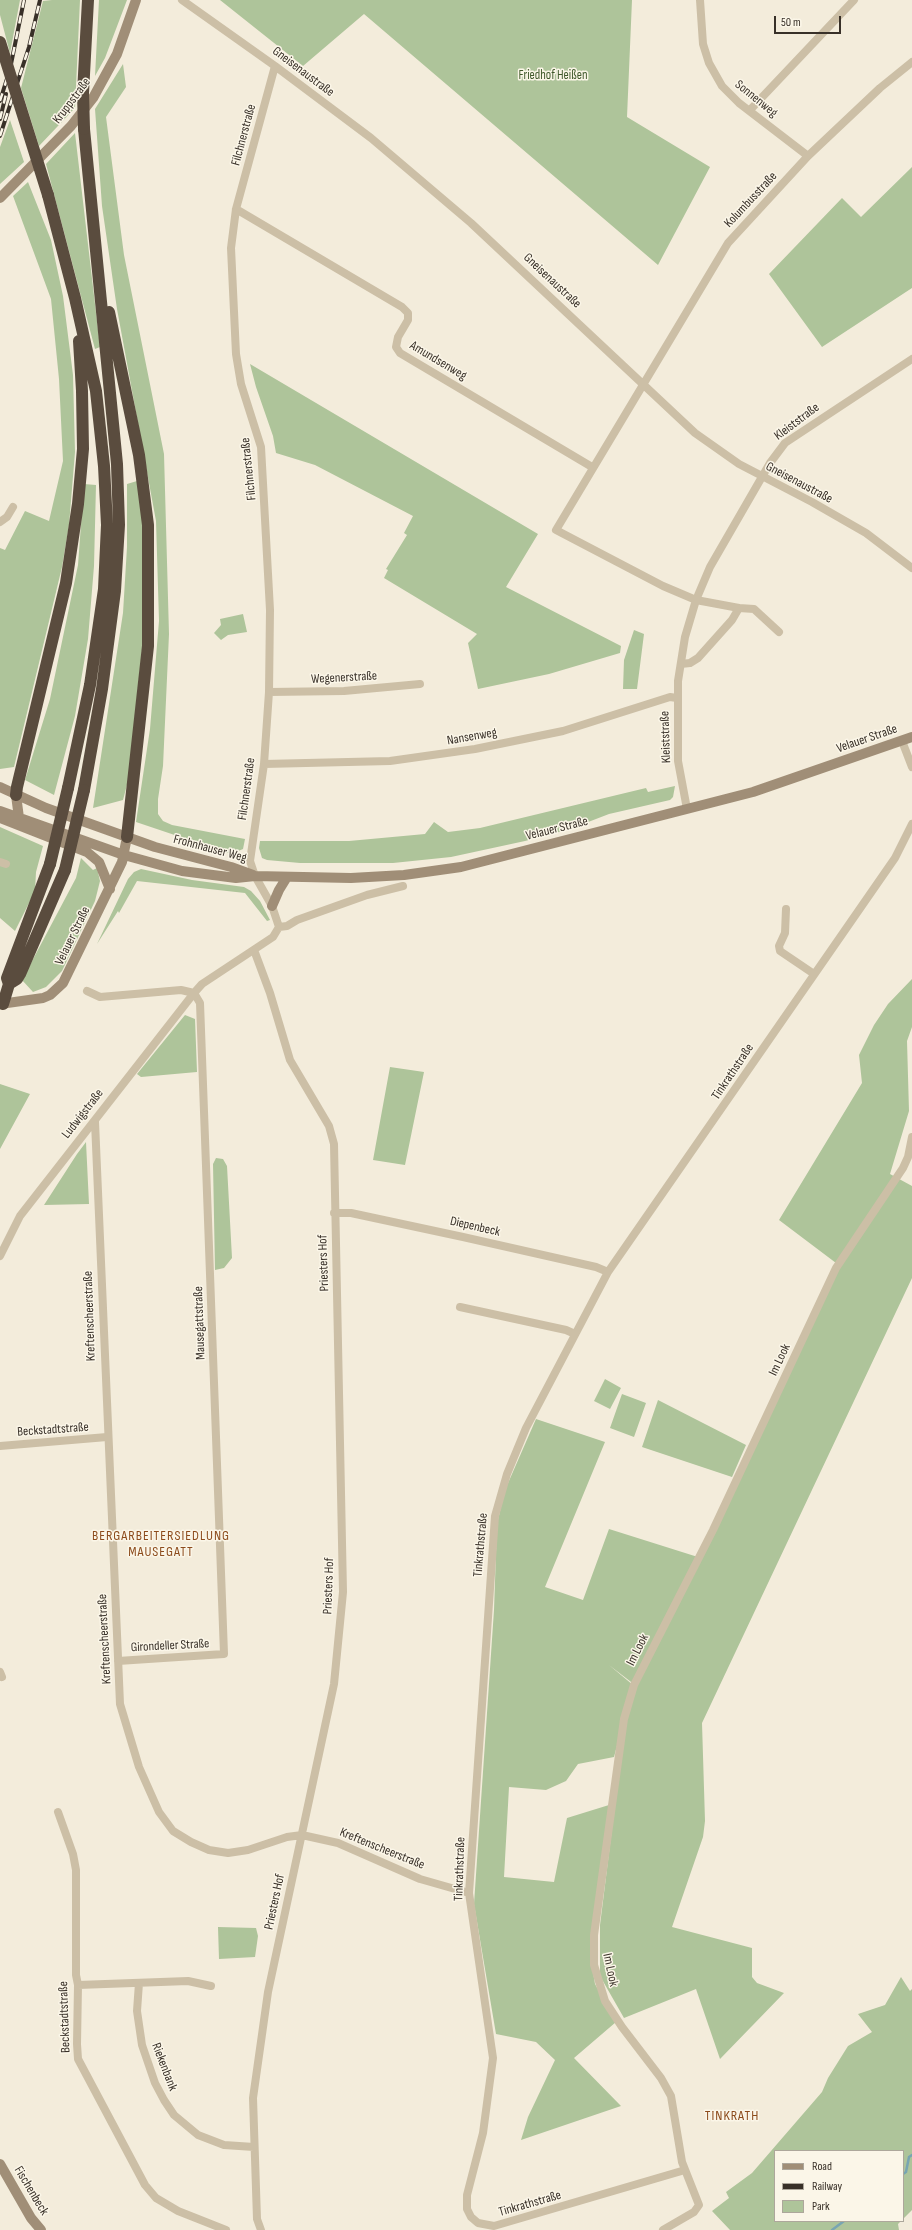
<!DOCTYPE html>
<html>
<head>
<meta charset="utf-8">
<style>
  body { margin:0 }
  #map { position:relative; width:912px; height:2230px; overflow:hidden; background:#f3ecdb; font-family:"Sofia Sans Condensed",sans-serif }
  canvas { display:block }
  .legend { position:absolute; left:774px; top:2150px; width:130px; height:72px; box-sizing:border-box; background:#fbf6e8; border:1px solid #ada79b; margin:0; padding:5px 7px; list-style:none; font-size:12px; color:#383028 }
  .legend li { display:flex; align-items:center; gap:8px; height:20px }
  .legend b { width:20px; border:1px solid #ada79b }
  .scale { position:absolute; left:774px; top:16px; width:67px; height:18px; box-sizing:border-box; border:2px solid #383028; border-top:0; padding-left:5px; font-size:12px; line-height:14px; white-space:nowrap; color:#383028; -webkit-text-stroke:3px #fbf6e8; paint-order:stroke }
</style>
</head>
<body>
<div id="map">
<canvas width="912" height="2230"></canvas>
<ul class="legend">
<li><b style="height:5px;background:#a08e77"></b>Road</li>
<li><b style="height:5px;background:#383028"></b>Railway</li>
<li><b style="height:11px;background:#aec49a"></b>Park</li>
</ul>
<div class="scale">50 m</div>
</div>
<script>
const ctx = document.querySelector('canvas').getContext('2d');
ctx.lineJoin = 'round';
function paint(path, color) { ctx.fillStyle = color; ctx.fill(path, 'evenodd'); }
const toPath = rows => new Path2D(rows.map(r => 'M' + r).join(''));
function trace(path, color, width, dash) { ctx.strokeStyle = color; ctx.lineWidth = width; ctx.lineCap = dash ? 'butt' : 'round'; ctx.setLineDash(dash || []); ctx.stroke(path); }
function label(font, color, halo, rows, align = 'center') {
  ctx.font = font + ' "Sofia Sans Condensed",sans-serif'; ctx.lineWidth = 3; ctx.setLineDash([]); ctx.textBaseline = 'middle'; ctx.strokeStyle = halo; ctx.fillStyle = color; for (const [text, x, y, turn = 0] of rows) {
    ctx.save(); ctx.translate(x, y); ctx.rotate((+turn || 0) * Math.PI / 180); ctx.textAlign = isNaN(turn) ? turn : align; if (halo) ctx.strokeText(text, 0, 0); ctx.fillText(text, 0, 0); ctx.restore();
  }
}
const green = toPath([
  [0,0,20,0,10,53,0,15],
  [52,0,80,0,75,108,39,146,21,88,43,1],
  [99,0,127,0,105,58,95,76],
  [220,0,632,0,627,117,710,167,658,265,364,14,303,66],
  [123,64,126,87,106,117,124,255,164,454,169,634,163,766,158,799,158,814,163,821,172,825,245,839,243,849,231,854,136,822,150,729,159,621,156,521,117,309,102,206,95,109],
  [10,120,24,162,0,184,0,147],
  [75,133,100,347,95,349,46,164],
  [912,167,912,288,822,347,769,274,842,198,861,217],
  [28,182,51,240,63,296,73,375,75,452,69,525,62,567,14,767,0,769,0,548,5,550,25,511,49,521,63,461,59,379,51,299,13,196],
  [250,364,538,534,506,587,621,646,620,653,549,674,478,689,468,643,477,634,384,578,388,570,386,569,407,535,404,533,413,516,315,465,276,453,273,436,256,387],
  [137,481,143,519,145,622,128,781,123,800,93,808,123,613,127,547,127,484],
  [84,484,96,485,94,566,88,639,75,716,54,795,25,780,50,699,78,565],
  [243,614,247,632,228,635,221,640,214,633,221,625,220,619],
  [634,630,644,634,637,689,623,689,624,660],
  [675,786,673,797,670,800,609,814,570,829,525,841,451,857,393,863,300,863,267,860,262,858,259,848,260,841,349,841,425,834,434,822,448,832,480,828,646,788,648,792],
  [0,827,43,846,36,872,35,891,15,931,0,918],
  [81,858,93,870,97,868,100,881,95,901,62,971,46,987,33,992,22,980,76,878],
  [141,869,192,880,244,887,251,891,260,901,270,920,267,921,245,893,137,881,119,913,118,911,97,944,128,879,134,872],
  [912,979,912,1027,907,1041,909,1111,890,1174,912,1186,912,1278,702,1723,705,1821,703,1837,672,1927,752,1948,752,1977,757,1983,784,1993,720,2059,696,1989,624,2018,600,1976,600,1925,626,1717,635,1685,609,1665,633,1685,614,1757,578,1764,566,1781,546,1790,509,1787,504,1877,554,1882,567,1818,609,1805,592,1966,595,1984,616,2022,574,2058,621,2106,521,2140,528,2117,555,2060,536,2042,496,2034,474,1904,494,1610,497,1524,505,1490,536,1419,605,1442,545,1587,583,1600,609,1529,701,1558,836,1263,779,1220,862,1083,859,1055,874,1025,888,1004],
  [185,1015,195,1019,197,1072,141,1077,137,1074],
  [390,1067,424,1072,405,1165,373,1160],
  [0,1084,30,1094,0,1149],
  [86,1142,89,1204,44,1205,77,1154],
  [216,1158,223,1159,227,1166,232,1258,224,1268,215,1270,213,1164],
  [605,1379,621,1388,610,1409,594,1401],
  [622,1394,646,1403,634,1437,610,1428],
  [658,1400,746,1445,732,1477,642,1447],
  [218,1927,256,1928,258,1936,255,1957,219,1959],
  [901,1977,910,1991,912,1989,912,2210,903,2219,903,2151,775,2151,775,2221,901,2221,898,2224,899,2230,730,2230,712,2211,729,2198,726,2192,752,2173,822,2092,828,2078,848,2046,872,2032,858,2014,885,2005]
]);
const stream = toPath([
  [903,2174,906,2172,909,2157,912,2155],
  [832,2230,844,2221]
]);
const street = toPath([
  [182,0,275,66,371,138,471,223,695,433,739,464,812,502,866,533,912,568],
  [700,0,703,44,709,63,722,86,739,103,808,156],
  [750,110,854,0],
  [236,209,402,307,408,313,408,320,398,337,396,347,400,353,592,467],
  [0,522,7,517,13,507],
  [739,608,696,600,663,586,556,530,728,243,808,156,880,88,912,62],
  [681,664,690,663,698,658,732,620,739,608,754,609,779,632],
  [269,692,344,691,420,684],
  [902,741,912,767],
  [264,764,390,761,475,749,563,731,670,697,677,698],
  [687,809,678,761,678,681,685,637,696,600,710,567,770,463,785,443,912,359],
  [0,862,6,864],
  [786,909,785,933,779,946,780,951,814,974],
  [279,927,287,926,297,920,367,895,403,886],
  [254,950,270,993,290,1060,329,1126,334,1144,343,1592,334,1684,268,1992,253,2098,257,2219,261,2230],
  [87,991,100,997,181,990,194,993],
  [95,1122,120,1704,139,1767,159,1812,173,1831,191,1842,209,1850,228,1853,248,1850,287,1837,302,1835,338,1843,420,1879,469,1893],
  [334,1213,351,1213,463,1237,596,1267,608,1272],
  [0,1256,20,1216,194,993,202,984,273,937,279,927,272,906,255,876,250,861,264,764,269,692,270,610,261,447,241,384,236,354,231,248,236,209,275,66],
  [460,1307,566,1330,575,1334],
  [0,1446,107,1437],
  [118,1661,224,1654,200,1003,194,993],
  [0,1672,2,1677],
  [58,1812,73,1854,76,1870,76,1975,78,1985,77,2044,78,2059,145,2185,156,2198,178,2211,226,2230],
  [139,1983,137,2011,142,2045,155,2083,164,2100,174,2115,198,2135,224,2145,254,2147],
  [78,1985,188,1981,211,1986],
  [685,2170,494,2226,478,2223,471,2217,467,2209,467,2195,483,2133,493,2058,469,1893,495,1516,507,1474,526,1428,608,1272,895,858,912,824],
  [663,2230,694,2212,699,2205,682,2162,671,2096,661,2078,622,2027,605,2001,594,1965,594,1935,624,1719,634,1685,713,1530,836,1268,903,1168,908,1157,912,1137]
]);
const secondary = toPath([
  [0,198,71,126,93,98,117,54,136,0],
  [0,787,46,808,155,847,231,867,253,875],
  [16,795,19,818],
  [0,811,124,855,182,871,236,878,255,876,351,878,404,875,461,867,753,792,912,737],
  [0,818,87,852,99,862,110,889],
  [272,906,279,890,287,877],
  [0,1004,43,998,50,995,63,983,122,862,127,837],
  [0,2164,31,2218,41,2230]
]);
const highway = toPath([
  [83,93,88,0],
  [84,129,117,464,119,525,115,591,102,689,84,790],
  [48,195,75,298,96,391,104,466,107,525,104,589,90,685,68,788],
  [109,312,139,455,148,525,148,646,127,837],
  [16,795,17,787,66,583,78,504,83,449,82,391,79,341],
  [9,984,7,978,50,864],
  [3,1004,9,984,17,979,20,974,65,870]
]);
const rail = toPath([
  [0,101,10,69,24,0],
  [0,119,6,94],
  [0,136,29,47,40,0]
]);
const highwayBridge = toPath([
  [0,42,48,195],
  [83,93,84,129],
  [50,864,68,788],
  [65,870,84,790]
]);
const streetNames = [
  ["Gneisenaustraße",303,72,37],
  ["Sonnenweg",756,99,39],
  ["Kruppstraße",72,101,-53],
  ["Filchnerstraße",244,135,-75],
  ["Kolumbusstraße",751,200,-47],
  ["Gneisenaustraße",552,281,43],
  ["Amundsenweg",438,361,31],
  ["Kleiststraße",797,422,-37],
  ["Filchnerstraße",249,469,-96],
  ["Gneisenaustraße",799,483,28],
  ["Wegenerstraße",344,678,-3],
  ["Nansenweg",472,737,-10],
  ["Kleiststraße",666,737,-92],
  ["Velauer Straße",867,739,-19],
  ["Filchnerstraße",247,789,-82],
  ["Velauer Straße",557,829,-14],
  ["Frohnhauser Weg",210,849,15],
  ["Velauer Straße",73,936,-64],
  ["Tinkrathstraße",733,1072,-56],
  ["Ludwigstraße",83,1114,-52],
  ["Diepenbeck",475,1227,13],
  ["Priesters Hof",324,1263,-92],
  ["Kreftenscheerstraße",90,1316,-92],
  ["Mausegattstraße",200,1323,-92],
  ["Im Look",780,1360,-65],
  ["Beckstadtstraße",53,1430,-4],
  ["Tinkrathstraße",481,1545,-85],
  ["Priesters Hof",329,1586,-88],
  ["Kreftenscheerstraße",105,1639,-93],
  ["Girondeller Straße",170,1646,-3],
  ["Im Look",638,1650,-63],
  ["Kreftenscheerstraße",382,1849,22],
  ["Tinkrathstraße",460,1869,-88],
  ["Priesters Hof",275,1902,-78],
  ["Im Look",610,1970,78],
  ["Beckstadtstraße",65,2017,-92],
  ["Riekenbank",164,2067,69],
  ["Fischenbeck",31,2191,59],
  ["Tinkrathstraße",530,2204,-16]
];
const parkNames = [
  ["Friedhof Heißen",553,76]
];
const neighbourhoodNames = [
  ["BERGARBEITERSIEDLUNG",161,1536],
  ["MAUSEGATT",161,1552],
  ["TINKRATH",732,2116]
];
paint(green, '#aec49a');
trace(stream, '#78a5b2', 2.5);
trace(street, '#ccbfa6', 8);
trace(secondary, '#a08e77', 10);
trace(highway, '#5a4c3e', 12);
trace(rail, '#383028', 4);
trace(rail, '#fbf6e8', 2.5, [8]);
trace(highwayBridge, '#5a4c3e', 12);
label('13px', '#383028', '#fbf6e8', streetNames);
label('13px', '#3f582a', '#fbf6e8', parkNames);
ctx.letterSpacing = '1px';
label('14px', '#8c4b1c', '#fbf6e8', neighbourhoodNames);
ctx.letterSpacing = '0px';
</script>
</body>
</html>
